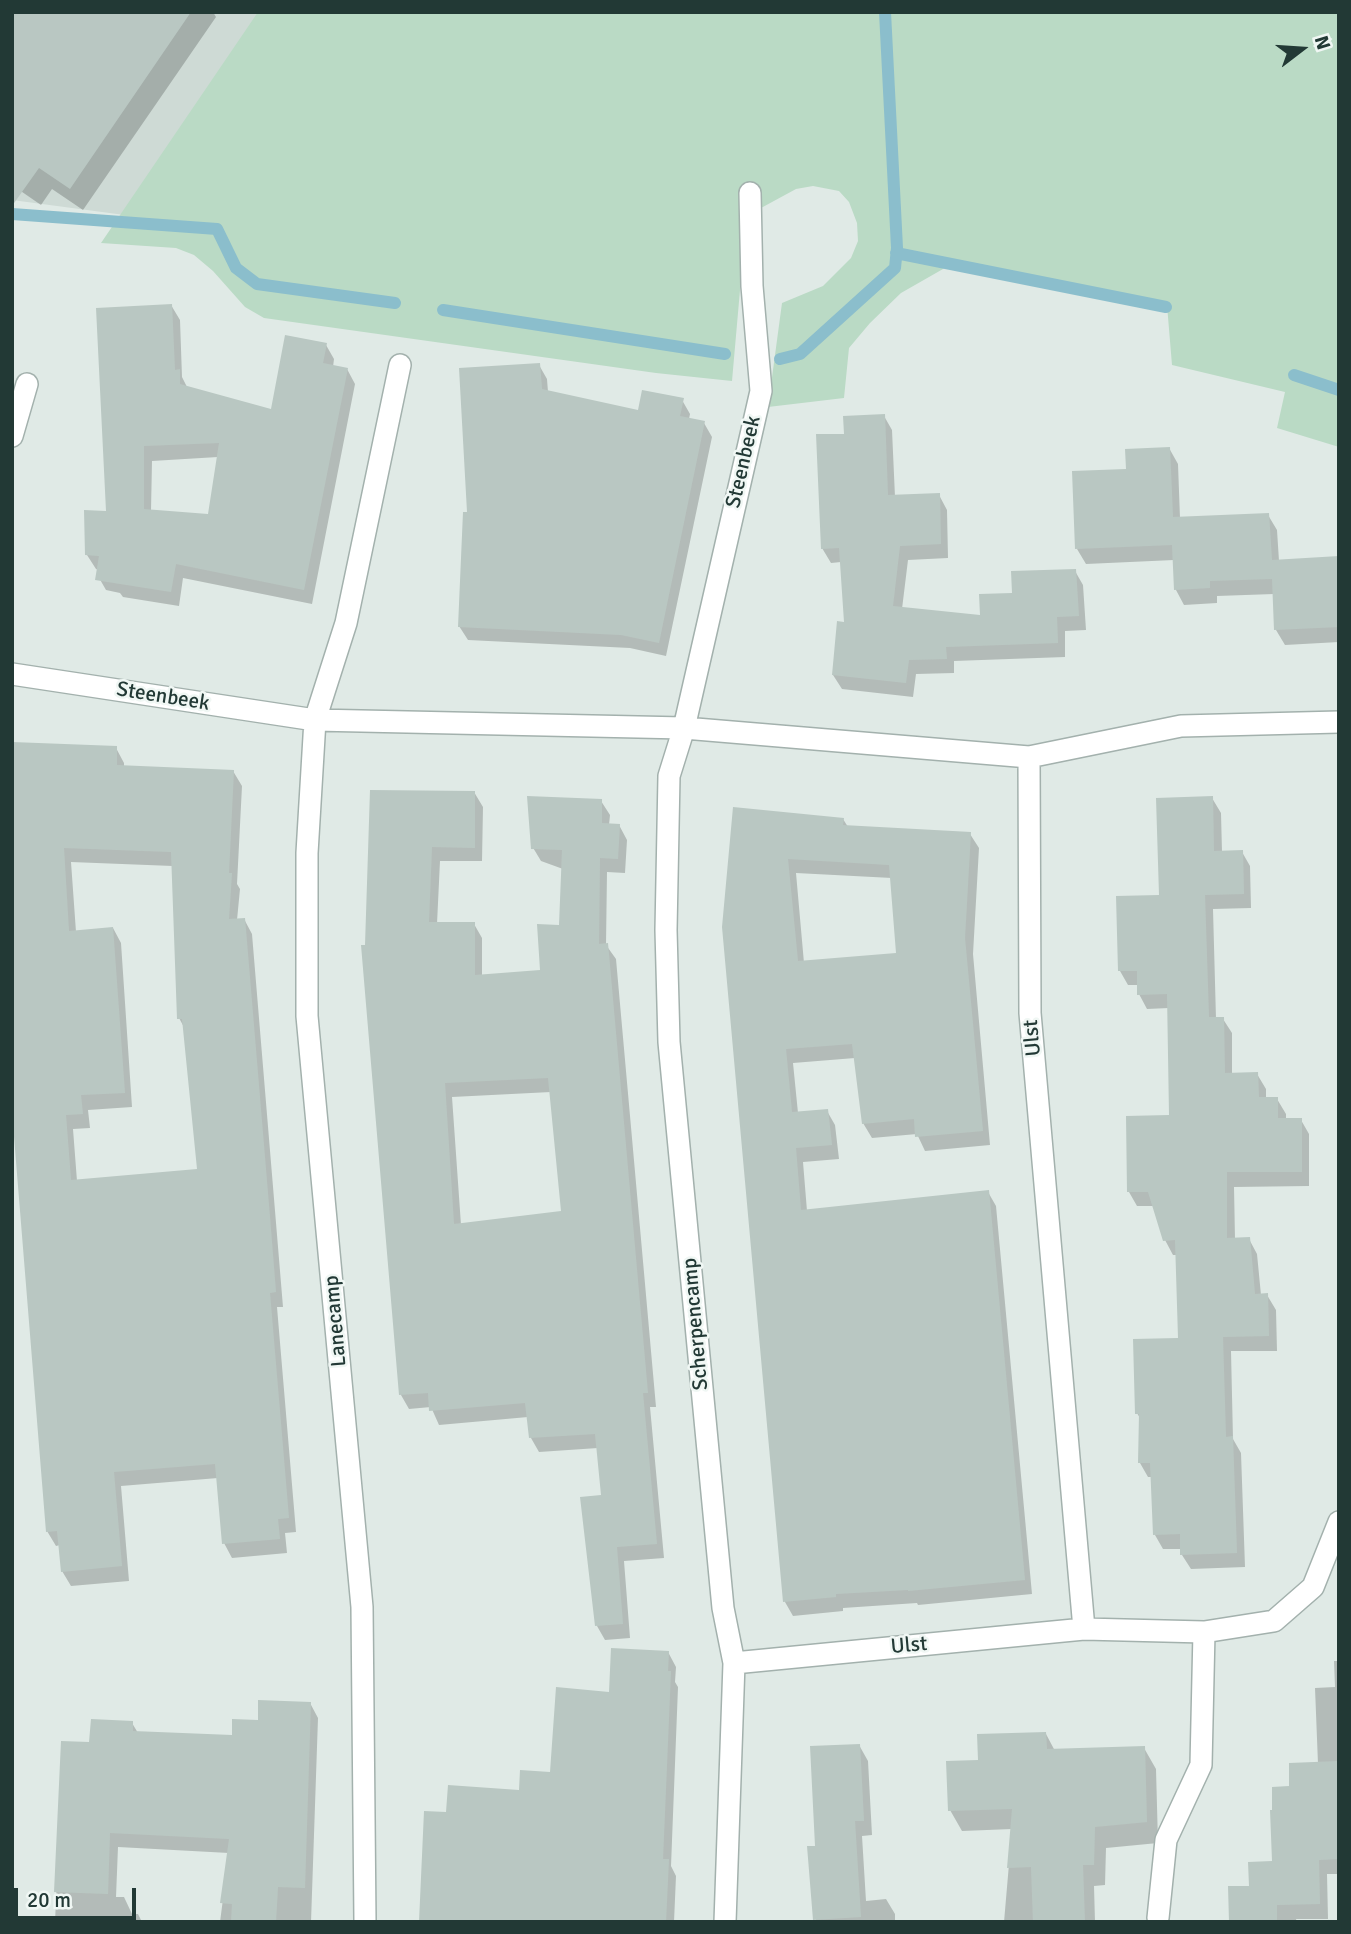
<!DOCTYPE html>
<html>
<head>
<meta charset="utf-8">
<style>
  body { margin:0 }
  #map { position:relative; width:1351px; height:1934px; overflow:hidden; background:#e0eae6; font-family:Signika,sans-serif }
  canvas { display:block }
  .frame { position:absolute; inset:0; border:14px solid #223935; pointer-events:none }
  .north { position:absolute; left:1267px; top:14px; width:70px; height:70px; -webkit-text-stroke:5px #f0f7f4; paint-order:stroke; rotate:73deg; font-size:19px; font-weight:700; line-height:28px; text-align:center; color:#223935 }
  .north::after { content:''; display:block; margin:auto; width:24px; height:32px; background:#223935; clip-path:polygon(50% 0,100% 100%,50% 72%,0 100%) }
  .scale { position:absolute; left:14px; top:1888px; width:122px; height:32px; box-sizing:border-box; border:4px solid #223935; border-top:0; padding-left:9px; font-size:21px; line-height:24px; white-space:nowrap; color:#223935; -webkit-text-stroke:5px #f0f7f4; paint-order:stroke }
</style>
</head>
<body>
<div id="map">
<canvas width="1351" height="1934"></canvas>
<div class="frame"></div>
<div class="north">N</div>
<div class="scale">20 m</div>
</div>
<script>
const ctx = document.querySelector('canvas').getContext('2d');
ctx.lineJoin = 'round';
function paint(path, color) { ctx.fillStyle = color; ctx.fill(path, 'evenodd'); }
const toPath = rows => new Path2D(rows.map(r => 'M' + r).join(''));
function trace(path, color, width, dash) { ctx.strokeStyle = color; ctx.lineWidth = width; ctx.lineCap = dash ? 'butt' : 'round'; ctx.setLineDash(dash || []); ctx.stroke(path); }
function label(font, color, halo, rows, align = 'center') {
  ctx.font = font + ' Signika,sans-serif'; ctx.lineWidth = 5; ctx.setLineDash([]); ctx.textBaseline = 'middle'; ctx.strokeStyle = halo; ctx.fillStyle = color; for (const [text, x, y, turn = 0] of rows) {
    ctx.save(); ctx.translate(x, y); ctx.rotate((+turn || 0) * Math.PI / 180); ctx.textAlign = isNaN(turn) ? turn : align; if (halo) ctx.strokeText(text, 0, 0); ctx.fillText(text, 0, 0); ctx.restore();
  }
}
const built = toPath([
  [12,12,271,12,132,216,12,200]
]);
const green = toPath([
  [258,12,1339,12,1339,447,1277,428,1285,392,1172,365,1167,305,957,261,901,293,870,323,849,348,844,398,768,407,782,303,823,286,851,258,858,241,857,223,849,202,839,191,813,186,796,189,761,208,746,222,732,381,656,373,264,318,245,307,213,271,194,255,176,248,101,243]
]);
const shadow = toPath([
  [12,12,213,12,216,17,83,210,52,189,41,205,12,185],
  [171,305,180,320,182,377,187,387,272,411,326,345,334,359,333,367,347,369,355,384,312,604,183,578,179,606,123,597,120,593,106,590,98,576,99,570,96,569,87,555,108,513],
  [218,457,209,516,151,511,152,461],
  [539,365,547,379,548,392,640,412,682,400,690,414,689,419,704,423,712,437,666,656,630,648,468,640,459,626,469,514],
  [884,416,892,430,895,497,939,495,947,510,948,558,908,560,902,609,982,617,1014,595,1075,571,1083,585,1086,630,1065,631,1065,657,954,661,954,673,916,674,913,697,842,689,833,675,845,624,841,562,831,563,822,548,846,436],
  [1169,448,1178,464,1180,518,1268,515,1277,530,1279,561,1339,557,1339,642,1285,645,1276,630,1274,594,1217,596,1217,603,1184,605,1176,590,1174,560,1086,564,1077,549,1128,470],
  [12,743,116,748,124,763,124,767,233,771,242,786,237,884,240,889,237,920,244,919,252,934,283,1307,277,1307,296,1532,285,1533,287,1553,232,1558,224,1543,218,1478,121,1486,129,1581,71,1586,62,1571,60,1545,56,1546,47,1531],
  [71,862,173,866,179,1018,185,1029,199,1171,77,1181,73,1129,90,1128,88,1110,132,1107,121,943,113,928,76,932],
  [372,791,474,792,483,807,482,861,440,861,437,924,474,924,482,938,482,976,542,972,561,926,563,869,541,861,532,846,601,801,610,815,609,825,619,825,627,840,625,873,607,872,606,945,616,959,656,1407,650,1407,664,1558,624,1561,630,1638,605,1640,597,1626,603,1497,598,1448,539,1452,531,1438,528,1417,439,1425,431,1407,409,1409,401,1395,362,947,367,946],
  [551,1092,563,1213,461,1225,452,1097],
  [1212,798,1221,813,1222,852,1242,852,1250,866,1251,908,1213,909,1216,1019,1223,1019,1232,1033,1232,1074,1257,1074,1266,1089,1266,1099,1277,1099,1286,1114,1286,1120,1301,1120,1309,1134,1309,1186,1234,1187,1235,1239,1249,1239,1257,1254,1261,1295,1267,1295,1276,1310,1277,1351,1231,1351,1233,1439,1241,1453,1245,1567,1191,1569,1182,1555,1182,1549,1163,1549,1155,1535,1152,1477,1148,1477,1140,1463,1141,1420,1137,1413,1180,1339,1177,1255,1173,1255,1165,1240,1155,1206,1137,1206,1129,1192,1171,1117,1169,1008,1147,1009,1139,994,1139,985,1128,985,1120,971],
  [734,809,843,819,848,827,970,834,979,848,973,954,990,1145,925,1151,917,1134,872,1138,863,1123,855,1058,793,1063,798,1113,827,1111,835,1125,839,1159,803,1162,807,1211,988,1192,996,1206,1032,1594,918,1605,917,1603,843,1608,843,1611,793,1616,785,1602],
  [796,873,892,878,898,954,804,963],
  [668,1652,676,1667,675,1682,678,1687,671,1866,676,1876,674,1922,421,1922,448,1814,521,1791,552,1773,610,1694],
  [1334,1661,1339,1661,1339,1874,1327,1874,1328,1919,1296,1919,1297,1922,1231,1922,1251,1887,1274,1863,1291,1788,1318,1764,1315,1688,1335,1687],
  [310,1703,318,1718,311,1922,220,1922,229,1853,118,1847,116,1897,124,1897,132,1914,138,1914,142,1922,55,1922,63,1743,91,1744,132,1723,138,1733,233,1736,259,1721],
  [1046,1734,1055,1751,1144,1748,1156,1769,1158,1843,1106,1848,1105,1885,1094,1886,1095,1922,1004,1922,1012,1829,962,1831,950,1810,980,1762],
  [859,1745,868,1761,872,1835,862,1836,866,1901,886,1899,895,1914,895,1922,816,1922,816,1847]
]);
const stream = toPath([
  [12,214,217,229,236,268,257,284,395,303],
  [896,253,1166,307],
  [443,310,725,354],
  [780,359,800,354,895,268,897,248,885,12],
  [1294,375,1339,390]
]);
const building = toPath([
  [12,12,191,12,70,189,39,168,12,206],
  [172,304,175,370,180,369,180,384,271,409,285,335,327,343,323,363,348,368,304,590,176,564,171,592,95,580,99,556,85,555,84,510,106,511,96,308],
  [219,443,208,514,144,509,144,446],
  [540,363,542,389,638,410,642,390,684,398,680,416,705,421,659,643,621,635,458,627,463,512,467,512,459,368],
  [885,414,888,495,940,493,941,544,900,546,893,606,980,615,979,594,1012,593,1011,571,1076,569,1079,616,1057,617,1058,643,946,647,947,659,909,660,906,683,832,675,837,621,844,622,839,548,821,549,816,434,844,434,843,416],
  [1170,447,1173,517,1269,513,1272,560,1339,556,1339,627,1274,630,1272,579,1210,581,1210,588,1174,590,1172,545,1075,549,1072,471,1126,469,1125,449],
  [12,742,117,746,117,765,234,770,229,873,232,873,229,919,245,918,270,1217,276,1292,270,1293,289,1518,278,1519,280,1539,222,1544,215,1464,114,1472,122,1566,61,1572,57,1531,46,1532,12,1112],
  [64,848,171,852,177,1019,182,1019,197,1169,71,1180,66,1115,83,1114,81,1095,125,1093,113,927,69,931],
  [370,790,475,791,475,848,432,847,429,922,475,922,475,975,540,970,537,924,559,925,562,850,531,849,527,796,602,799,602,823,620,824,618,859,600,858,599,944,608,943,648,1393,643,1393,657,1544,617,1547,623,1624,595,1626,580,1497,601,1495,595,1434,529,1438,525,1403,429,1411,428,1393,399,1395,361,945,365,945],
  [548,1078,561,1211,454,1224,445,1083],
  [1213,796,1214,851,1243,850,1244,894,1205,895,1209,1017,1224,1017,1225,1073,1258,1072,1259,1097,1278,1097,1278,1118,1302,1118,1302,1172,1227,1172,1227,1238,1250,1237,1255,1294,1268,1293,1269,1336,1223,1337,1226,1437,1233,1436,1237,1553,1180,1555,1180,1534,1153,1535,1150,1463,1138,1463,1139,1414,1135,1414,1133,1339,1178,1338,1175,1240,1163,1241,1148,1192,1127,1192,1126,1116,1169,1115,1167,994,1137,995,1137,971,1118,971,1116,896,1159,895,1156,798],
  [733,807,844,818,843,825,971,832,965,938,983,1131,915,1137,914,1119,862,1124,852,1044,786,1049,792,1112,828,1109,832,1145,796,1148,801,1210,989,1190,1025,1580,908,1591,908,1590,836,1594,836,1597,783,1602,722,927],
  [788,859,889,865,896,953,798,961],
  [611,1648,669,1651,668,1671,671,1671,663,1859,669,1859,666,1922,419,1922,424,1811,446,1812,448,1785,519,1790,520,1770,550,1772,556,1687,609,1692],
  [258,1700,311,1702,305,1888,278,1887,276,1922,231,1922,232,1904,220,1903,229,1839,110,1833,108,1894,54,1892,61,1741,89,1742,91,1719,133,1721,133,1731,232,1735,232,1719,258,1720],
  [1046,1732,1047,1749,1145,1746,1147,1822,1095,1827,1094,1865,1083,1865,1085,1922,1033,1922,1031,1867,1007,1868,1012,1809,948,1811,946,1761,978,1760,977,1734],
  [860,1744,864,1821,855,1821,861,1917,813,1920,807,1846,815,1846,810,1746],
  [1339,1761,1339,1859,1319,1860,1320,1904,1277,1905,1277,1922,1229,1922,1228,1886,1249,1886,1248,1862,1272,1861,1270,1810,1272,1810,1272,1787,1289,1786,1289,1763]
]);
const minor = toPath([
  [12,436,27,384],
  [12,674,315,720,684,728,1029,757,1181,726,1339,722],
  [1029,757,1030,1013,1084,1629],
  [734,1663,1084,1629,1204,1632,1274,1621,1313,1587,1339,1522],
  [1158,1918,1166,1840,1201,1765,1204,1632],
  [365,1922,362,1607,307,1016,307,853,315,720,346,623,400,365],
  [725,1922,734,1663,723,1608,669,1042,666,930,669,776,684,728,761,391,752,286,750,193]
]);
const streetNames = [
  ["Steenbeek",744,462,-77],
  ["Steenbeek",163,697,9],
  ["Ulst",1033,1038,-95],
  ["Lanecamp",336,1321,-95],
  ["Scherpencamp",696,1324,-95],
  ["Ulst",909,1646,-5]
];
paint(built, '#cedad5');
paint(green, '#badac5');
paint(shadow, '#0003');
trace(stream, '#8bbecc', 12);
paint(building, '#b9c7c2');
trace(minor, '#a3b1ad', 24);
trace(minor, '#fff', 21);
label('21px', '#223935', '#f0f7f4', streetNames);
</script>
</body>
</html>
